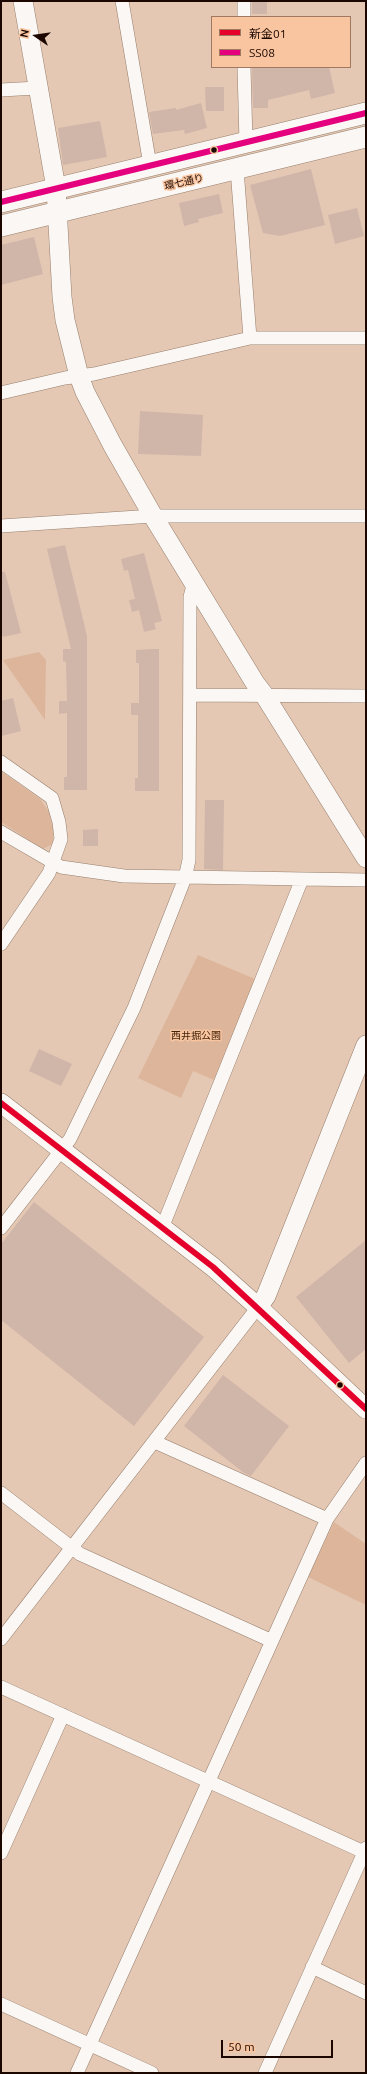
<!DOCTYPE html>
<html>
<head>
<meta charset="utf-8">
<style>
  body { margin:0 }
  #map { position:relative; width:367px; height:2074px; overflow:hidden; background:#e5c8b4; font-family:Ubuntu,"Noto Sans JP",sans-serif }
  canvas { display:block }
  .frame { position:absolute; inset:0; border:2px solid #1c0700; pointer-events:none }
  .legend { position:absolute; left:211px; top:16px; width:140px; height:52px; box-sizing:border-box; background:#f9c5a0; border:1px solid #a17960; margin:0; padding:5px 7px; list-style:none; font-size:12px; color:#1c0700 }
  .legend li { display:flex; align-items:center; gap:8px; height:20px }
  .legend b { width:20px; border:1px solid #a17960 }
  .north { position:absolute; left:16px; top:16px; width:40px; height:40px; -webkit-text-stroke:3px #f9c5a0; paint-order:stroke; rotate:283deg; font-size:11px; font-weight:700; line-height:16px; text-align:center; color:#1c0700 }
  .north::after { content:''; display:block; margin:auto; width:14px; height:18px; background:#1c0700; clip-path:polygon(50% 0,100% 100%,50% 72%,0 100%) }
  .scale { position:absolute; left:221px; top:2040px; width:112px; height:18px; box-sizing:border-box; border:2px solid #1c0700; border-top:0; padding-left:5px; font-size:12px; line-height:14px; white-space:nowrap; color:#1c0700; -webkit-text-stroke:3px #f9c5a0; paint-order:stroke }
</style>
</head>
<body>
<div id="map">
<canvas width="367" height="2074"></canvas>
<div class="frame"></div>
<ul class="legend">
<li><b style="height:5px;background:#e4002b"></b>新金01</li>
<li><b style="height:5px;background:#e5007d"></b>SS08</li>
</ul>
<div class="north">N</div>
<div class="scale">50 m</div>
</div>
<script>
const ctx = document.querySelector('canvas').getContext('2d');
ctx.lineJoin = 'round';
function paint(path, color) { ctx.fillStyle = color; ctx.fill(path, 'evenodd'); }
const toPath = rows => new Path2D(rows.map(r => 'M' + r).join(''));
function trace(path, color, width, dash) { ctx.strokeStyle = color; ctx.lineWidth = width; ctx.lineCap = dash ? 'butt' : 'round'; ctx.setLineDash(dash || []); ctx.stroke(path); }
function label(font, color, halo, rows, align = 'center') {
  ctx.font = font + ' Ubuntu,"Noto Sans JP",sans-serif'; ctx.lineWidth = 3; ctx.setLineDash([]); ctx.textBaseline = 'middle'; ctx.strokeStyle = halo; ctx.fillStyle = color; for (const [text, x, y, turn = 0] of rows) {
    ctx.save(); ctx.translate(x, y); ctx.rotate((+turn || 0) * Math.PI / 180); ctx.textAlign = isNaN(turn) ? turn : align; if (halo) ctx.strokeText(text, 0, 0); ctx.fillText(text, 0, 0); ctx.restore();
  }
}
const green = toPath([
  [39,652,46,660,45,720,3,660],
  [1,771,40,799,49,812,53,829,53,844,43,849,1,822],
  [198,955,255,979,214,1080,193,1071,181,1098,138,1078],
  [334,1522,366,1544,366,1605,308,1577]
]);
const building = toPath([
  [252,1,267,1,267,14,252,14],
  [252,67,329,67,335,93,311,99,309,90,268,100,268,108,253,108],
  [205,87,224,87,224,111,206,111],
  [201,103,207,128,185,134,184,130,153,134,149,112,176,108,176,110],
  [100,121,107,157,63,165,58,128],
  [311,169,325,225,280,236,263,233,250,185],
  [219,194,223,213,198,219,199,222,184,226,179,203],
  [357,208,364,236,335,244,328,215],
  [34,237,43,274,1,285,1,245],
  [140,411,203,415,201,456,138,454],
  [65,545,87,636,87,790,64,790,64,777,67,777,67,713,59,714,59,701,67,701,66,662,63,661,63,649,71,649,47,549],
  [144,553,162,621,154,623,156,629,144,632,139,610,132,612,129,600,135,599,128,570,124,571,121,559],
  [1,572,5,572,21,633,3,637,1,631],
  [152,649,159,649,159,791,135,791,135,778,138,778,138,715,131,715,131,703,139,703,139,663,136,663,136,650],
  [13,698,21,731,1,736,1,701],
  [205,800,224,800,223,870,204,869],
  [98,829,98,846,83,846,83,830],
  [39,1049,72,1064,61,1086,29,1071],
  [34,1202,204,1337,134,1426,1,1320,1,1244],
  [366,1240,366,1349,349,1363,296,1297],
  [223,1375,289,1426,251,1476,244,1473,184,1426]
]);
const street = toPath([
  [122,1,150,165],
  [244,1,244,17],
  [244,67,246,143],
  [1,90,37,88],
  [237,169,250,338],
  [1,393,65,378,94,374,250,338,366,338],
  [1,526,153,516,366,516],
  [190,695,366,696],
  [1,762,52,798,59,822,61,839,49,873,1,944],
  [1,832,61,867,124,876,366,880],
  [1,1228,70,1139,134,1008,185,878,189,860,190,597,194,582],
  [162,1228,302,879],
  [1,1493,80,1554,272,1641,327,1519,155,1442],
  [327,1519,366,1463],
  [1,1639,258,1307],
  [1,1687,366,1853],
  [1,1853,63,1715],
  [312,1967,366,1993],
  [1,2004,152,2073],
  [77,2073,272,1641],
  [265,2073,366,1848]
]);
const secondary = toPath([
  [23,1,56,188,62,297,65,320,79,376,85,392,113,446,153,516,255,683,265,696,366,858],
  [1,1103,213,1267,258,1307,366,1409],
  [258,1307,266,1296,366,1045]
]);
const primary = toPath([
  [1,202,366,113],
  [1,226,366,137]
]);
const bus1 = toPath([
  [1,1103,213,1267,366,1409]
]);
const bus2 = toPath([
  [1,202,366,113]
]);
const markers = [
  [214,150,3.5,"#1c0700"],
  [340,1385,3.5,"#1c0700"]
];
const streetNames = [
  ["環七通り",184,182,-13]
];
const parkNames = [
  ["西井掘公園",196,1036]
];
paint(green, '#dcb59a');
paint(building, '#d0b5a9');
trace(street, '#957e6b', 14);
trace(secondary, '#957e6b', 20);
trace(primary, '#957e6b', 22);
trace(street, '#fbf7f4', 13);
trace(secondary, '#fbf7f4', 19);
trace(primary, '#fbf7f4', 21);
trace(bus1, '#e4002b', 6);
trace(bus2, '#e5007d', 6);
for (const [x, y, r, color] of markers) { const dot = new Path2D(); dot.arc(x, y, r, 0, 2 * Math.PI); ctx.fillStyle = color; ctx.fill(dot); trace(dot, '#f9c5a0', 1.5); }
label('10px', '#1c0700', '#f9c5a0', streetNames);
label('10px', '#43250c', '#f9c5a0', parkNames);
</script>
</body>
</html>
